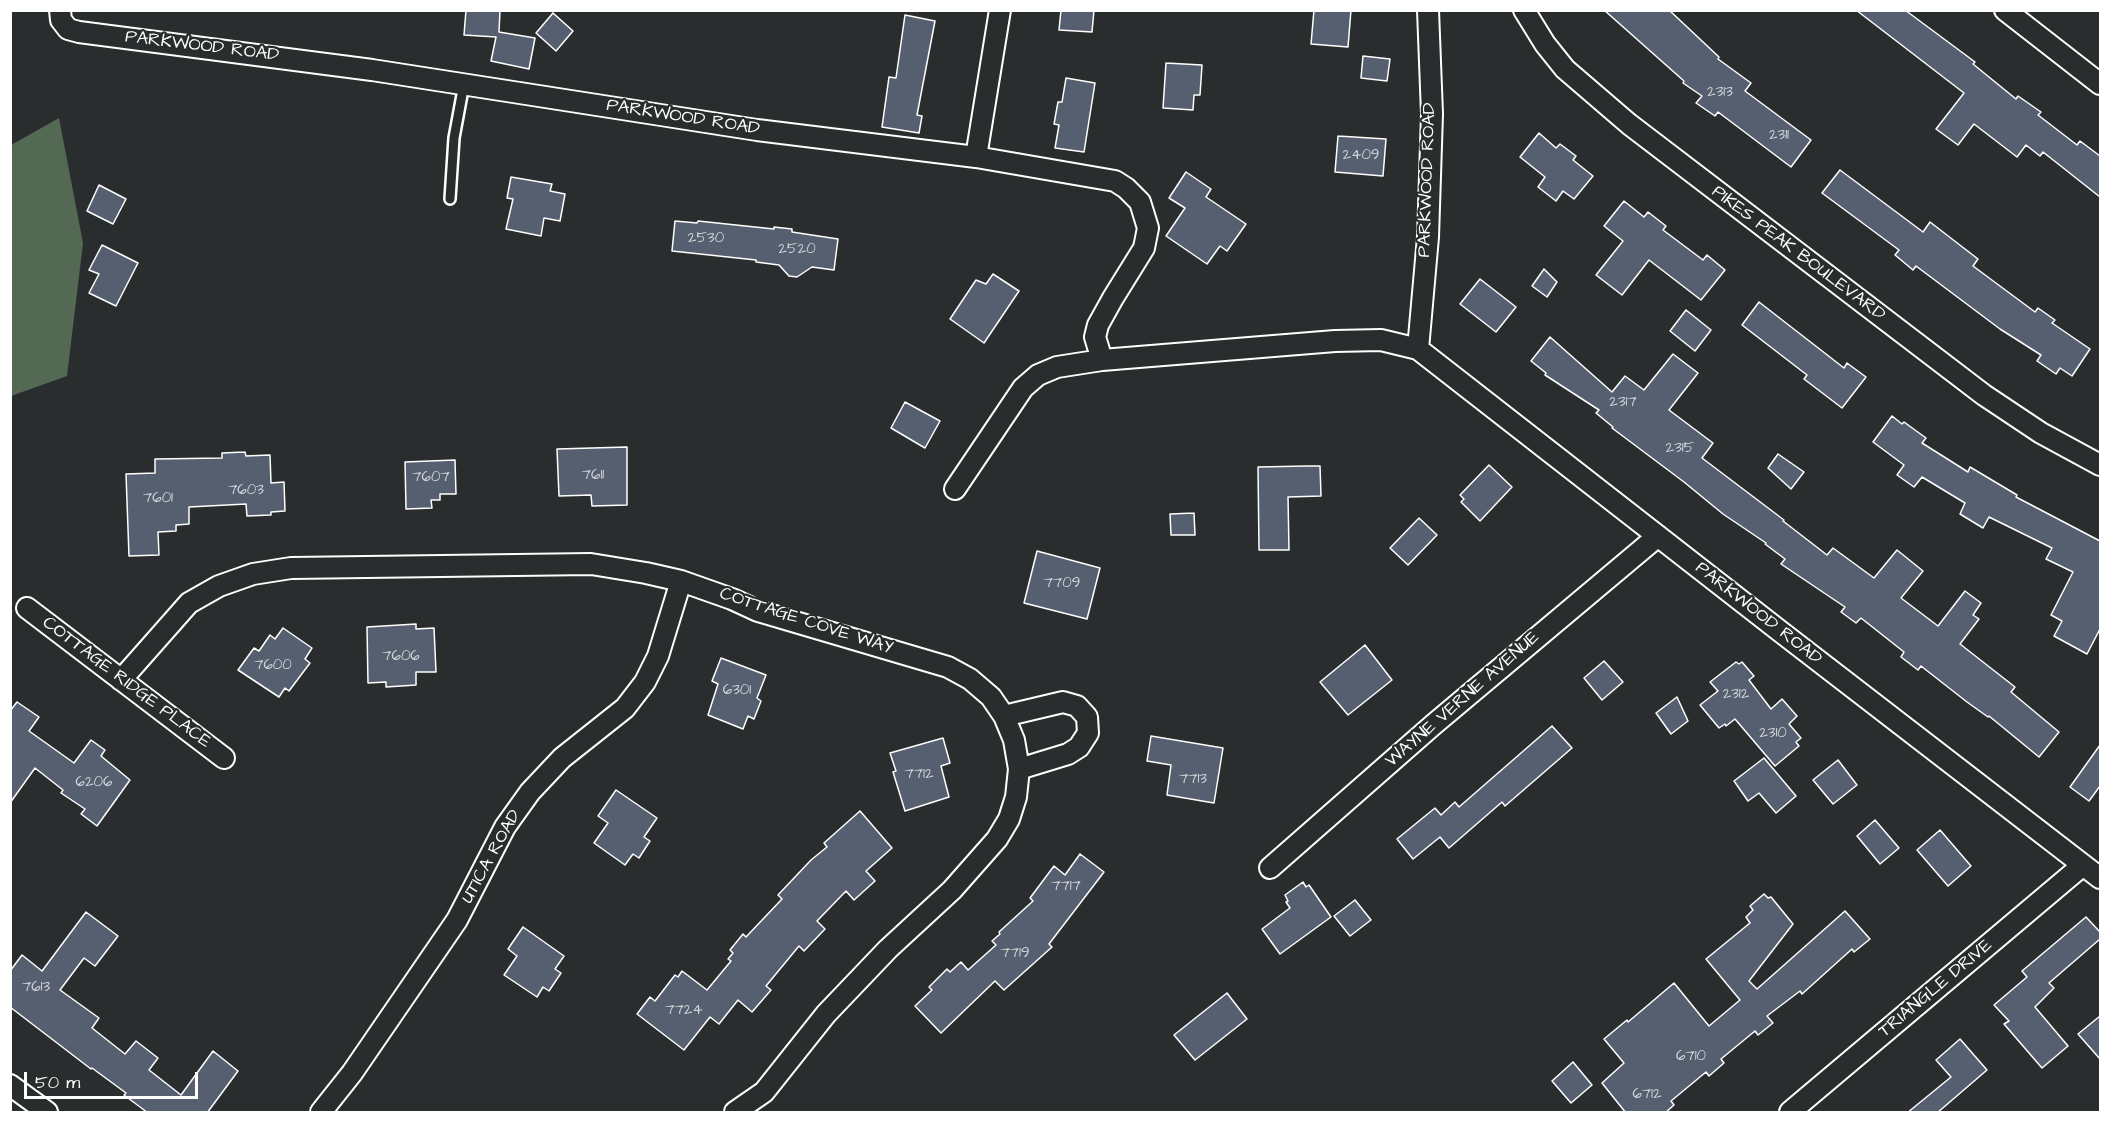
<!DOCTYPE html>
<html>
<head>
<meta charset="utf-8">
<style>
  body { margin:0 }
  #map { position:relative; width:2111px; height:1123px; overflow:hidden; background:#2a2d2e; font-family:"Architects Daughter",sans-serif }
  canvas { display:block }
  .frame { position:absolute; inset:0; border:12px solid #fff; pointer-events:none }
  .scale { position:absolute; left:24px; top:1072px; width:174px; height:27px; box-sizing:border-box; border:3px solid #fff; border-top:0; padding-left:8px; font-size:18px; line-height:21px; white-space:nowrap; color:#fff; -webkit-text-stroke:4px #2a2d2e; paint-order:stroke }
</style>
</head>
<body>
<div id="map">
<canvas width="2111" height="1123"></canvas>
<div class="frame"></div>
<div class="scale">50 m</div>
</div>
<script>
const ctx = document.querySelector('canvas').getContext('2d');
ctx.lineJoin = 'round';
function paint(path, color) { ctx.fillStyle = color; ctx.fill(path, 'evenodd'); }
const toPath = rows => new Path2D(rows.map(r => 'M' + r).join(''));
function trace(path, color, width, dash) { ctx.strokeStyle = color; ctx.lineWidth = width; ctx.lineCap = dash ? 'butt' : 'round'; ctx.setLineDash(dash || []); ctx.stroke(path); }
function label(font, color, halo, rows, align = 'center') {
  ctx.font = font + ' "Architects Daughter",sans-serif'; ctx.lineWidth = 4.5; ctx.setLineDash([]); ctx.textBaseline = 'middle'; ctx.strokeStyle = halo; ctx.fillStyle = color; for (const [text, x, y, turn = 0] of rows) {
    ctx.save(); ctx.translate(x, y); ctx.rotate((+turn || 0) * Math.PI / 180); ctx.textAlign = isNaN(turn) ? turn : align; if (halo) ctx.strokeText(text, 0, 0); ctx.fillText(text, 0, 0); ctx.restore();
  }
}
const green = toPath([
  [59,118,83,243,67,376,11,396,11,145]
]);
const building = toPath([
  [466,10,500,10,499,32,535,38,529,69,491,61,496,37,464,35,466,10],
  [1061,10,1094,10,1092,32,1059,30,1061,10],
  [1314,10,1351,10,1348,47,1311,44,1314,10],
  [1604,10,1669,10,1719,57,1718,59,1751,83,1745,91,1811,140,1791,167,1718,112,1715,116,1696,103,1702,96,1683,83,1684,81,1604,10],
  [1856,10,1905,10,1975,62,1973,64,2016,99,2018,96,2041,112,2038,115,2077,145,2080,141,2100,156,2100,197,2043,152,2040,156,2026,145,2017,157,1974,124,1958,145,1936,129,1964,93,1856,10],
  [553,13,573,31,556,51,536,33,553,13],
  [905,15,935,21,917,115,922,116,919,133,882,127,889,77,896,78,905,15],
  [1363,56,1390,59,1387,81,1361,78,1363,56],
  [1166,63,1202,65,1200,95,1194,95,1193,110,1163,108,1166,63],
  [1066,78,1095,83,1084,152,1055,148,1059,125,1054,124,1058,102,1062,102,1066,78],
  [1539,133,1556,148,1560,144,1576,156,1573,160,1593,176,1574,199,1563,191,1556,201,1538,187,1545,177,1520,157,1539,133],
  [1338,136,1386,139,1383,176,1335,172,1338,136],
  [1840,170,1923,232,1930,222,1978,259,1973,266,2035,312,2038,308,2055,320,2052,323,2090,349,2072,376,2060,368,2056,374,2037,361,2041,355,2000,329,1916,266,1913,270,1895,255,1899,250,1822,193,1840,170],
  [1186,172,1211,189,1206,197,1246,224,1227,251,1220,246,1207,264,1166,236,1185,208,1169,198,1186,172],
  [511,177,552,184,550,191,565,194,560,221,544,218,541,236,506,229,513,199,507,198,511,177],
  [99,185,126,199,113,224,87,211,99,185],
  [1624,201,1644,217,1648,212,1666,226,1663,230,1703,260,1707,255,1725,270,1701,300,1649,260,1622,295,1596,275,1623,241,1604,226,1624,201],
  [675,221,697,223,698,221,774,229,774,227,792,229,792,232,838,239,834,270,812,267,797,277,789,276,779,265,756,262,756,260,672,251,675,221],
  [102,245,138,263,116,306,89,293,99,274,89,270,102,245],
  [1544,269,1557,282,1547,297,1532,286,1544,269],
  [993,274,1019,291,984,343,950,319,976,280,986,284,993,274],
  [1480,279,1516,307,1496,332,1460,304,1480,279],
  [1759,302,1844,368,1847,363,1866,377,1842,408,1804,379,1807,375,1742,325,1759,302],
  [1686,310,1711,330,1695,351,1670,331,1686,310],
  [1550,337,1612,392,1625,376,1644,390,1673,354,1698,373,1669,410,1713,443,1702,458,1784,520,1783,521,1827,555,1833,548,1874,578,1897,550,1923,571,1901,598,1938,626,1965,591,1981,603,1973,615,1979,619,1960,644,2015,687,2011,692,2059,732,2039,757,1989,716,1988,717,1967,702,1921,666,1918,670,1901,657,1904,652,1861,618,1856,623,1841,612,1845,607,1781,564,1785,559,1765,544,1766,543,1723,514,1684,482,1612,428,1613,427,1596,413,1599,410,1545,375,1546,373,1531,361,1550,337],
  [905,402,940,421,925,448,891,428,905,402],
  [1892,416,1902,424,1904,422,1926,438,1922,443,1968,472,1970,467,2017,495,2016,497,2100,541,2100,629,2087,654,2054,636,2062,621,2051,615,2073,572,2046,559,2052,548,1989,517,1983,528,1960,514,1965,503,1922,477,1914,487,1897,475,1904,465,1873,442,1892,416],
  [627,447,627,505,592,506,591,495,559,496,557,449,627,447],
  [245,452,246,456,270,455,271,483,284,482,285,511,271,512,271,515,247,516,246,504,189,507,189,524,176,525,176,531,158,532,159,555,129,556,126,474,155,473,155,459,222,458,222,453,245,452],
  [1778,454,1804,472,1791,489,1768,468,1778,454],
  [455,460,456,494,440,494,440,500,431,500,432,508,406,509,405,462,455,460],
  [1489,465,1512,487,1480,521,1461,502,1464,499,1460,495,1489,465],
  [1307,466,1320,466,1321,496,1288,497,1289,550,1259,550,1258,467,1307,466],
  [1194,513,1195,535,1171,535,1170,514,1194,513],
  [1419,518,1437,535,1408,565,1390,548,1419,518],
  [1037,551,1100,568,1087,619,1024,603,1037,551],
  [416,624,416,629,434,628,436,672,416,672,416,685,386,687,386,682,368,683,367,627,416,624],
  [283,628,312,648,305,659,310,663,289,691,285,688,279,697,238,670,254,648,259,651,270,635,275,639,283,628],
  [1365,645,1392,680,1348,715,1320,682,1365,645],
  [721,658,766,675,757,698,761,701,754,719,748,716,743,729,708,715,718,684,712,681,721,658],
  [1604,661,1623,682,1602,700,1584,678,1604,661],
  [1736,662,1739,664,1742,662,1754,676,1749,680,1771,709,1782,699,1797,716,1789,724,1801,738,1796,742,1799,746,1775,766,1735,719,1726,726,1725,724,1719,728,1700,705,1718,691,1710,682,1736,662],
  [1677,697,1688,721,1671,734,1656,713,1677,697],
  [17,702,39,717,29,731,74,763,91,740,105,750,101,756,130,780,97,826,81,814,85,809,61,793,63,790,35,768,10,803,10,711,17,702],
  [1552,726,1572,748,1505,806,1502,802,1449,848,1440,837,1413,859,1397,839,1435,808,1441,815,1455,802,1459,807,1552,726],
  [1151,736,1223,748,1214,803,1167,795,1171,765,1147,761,1151,736],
  [943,738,950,763,941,766,949,797,905,811,893,772,896,771,890,753,943,738],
  [2100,745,2100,786,2089,801,2070,787,2100,745],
  [1764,758,1796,796,1776,813,1759,793,1748,801,1734,781,1764,758],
  [1838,760,1857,785,1833,804,1813,780,1838,760],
  [616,790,657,818,644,837,650,841,639,858,633,854,625,865,594,843,608,823,598,816,616,790],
  [860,811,892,848,866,871,875,881,854,900,846,891,817,921,825,929,804,951,799,946,766,986,771,990,752,1012,738,1000,719,1024,710,1017,684,1050,637,1014,650,997,655,1001,675,975,678,977,682,971,707,990,731,961,728,959,733,953,730,950,743,934,746,937,782,899,778,895,811,860,827,847,824,843,860,811],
  [1875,820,1899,848,1880,864,1857,836,1875,820],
  [1940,830,1971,866,1948,886,1917,850,1940,830],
  [1080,854,1104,872,1049,944,1052,947,1004,990,995,981,941,1033,915,1006,932,990,929,987,947,969,950,972,961,962,968,970,996,945,992,941,1000,934,999,932,1033,901,1030,898,1054,866,1065,875,1080,854],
  [1303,882,1306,887,1309,885,1331,917,1280,954,1262,929,1290,908,1286,902,1288,901,1285,895,1303,882],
  [1764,894,1768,898,1771,897,1793,924,1749,981,1757,989,1845,911,1870,939,1854,952,1852,949,1802,994,1800,991,1767,1016,1773,1023,1758,1035,1755,1031,1721,1059,1724,1063,1709,1076,1706,1072,1671,1101,1674,1105,1665,1113,1626,1113,1602,1083,1624,1063,1604,1039,1627,1020,1628,1022,1674,983,1709,1026,1740,1000,1706,959,1750,923,1746,917,1753,910,1750,906,1764,894],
  [1355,900,1371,920,1350,936,1334,916,1355,900],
  [86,912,118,936,95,966,84,958,60,990,99,1018,92,1028,125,1054,136,1041,158,1058,149,1070,181,1095,213,1051,238,1071,207,1113,148,1113,124,1095,126,1093,92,1068,91,1069,10,1007,10,971,22,955,42,971,86,912],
  [2086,917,2100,932,2100,939,2049,983,2054,988,2035,1007,2068,1046,2042,1068,2004,1024,2009,1021,1994,1005,2027,977,2022,971,2086,917],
  [523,927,564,956,555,969,561,973,549,991,543,987,537,997,504,975,517,956,508,949,523,927],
  [1227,993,1247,1019,1195,1060,1174,1035,1227,993],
  [2100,1016,2100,1059,2078,1034,2100,1016],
  [1960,1039,1987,1070,1937,1113,1907,1113,1951,1077,1936,1060,1960,1039],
  [1573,1062,1592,1085,1571,1103,1552,1081,1573,1062]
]);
const service = toPath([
  [450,199,454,138,464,84]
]);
const minor = toPath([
  [60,10,61,20,68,29,79,32,372,70,757,130,976,157,1115,181,1126,188,1140,202,1148,228,1144,248,1113,298,1098,325,1095,337,1102,360],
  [1524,10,1545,44,1565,69,1629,124,1984,395,2041,433,2100,465],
  [2005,10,2100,84],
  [976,157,1000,10],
  [1418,349,1428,237,1432,114,1428,10],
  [955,489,1023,388,1038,375,1057,367,1102,360,1335,341,1381,340,1418,349,1781,632,2100,878],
  [27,608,224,758],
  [121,680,189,603,219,586,253,574,291,568,591,564,646,573,681,581,732,599,758,611,948,667,970,679,991,697,1004,716,1014,740,1019,769,1016,797,1009,819,997,839,952,890,888,949,826,1014,764,1092,735,1112],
  [1004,716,1063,702,1077,706,1087,717,1088,733,1079,747,1068,754,1019,769],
  [1270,868,1433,725,1658,536],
  [10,1085,47,1112],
  [321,1112,352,1073,457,920,505,827,530,792,562,758,625,708,645,682,658,656,681,581],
  [1790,1112,2083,865]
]);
const numberNames = [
  ["2313",1720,93],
  ["2311",1779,136],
  ["2409",1361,156],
  ["2530",706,239],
  ["2520",797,250],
  ["2317",1623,403],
  ["2315",1680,449],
  ["7611",593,476],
  ["7607",431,478],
  ["7603",246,491],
  ["7601",158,499],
  ["7709",1062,584],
  ["7606",401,657],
  ["7600",273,666],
  ["6301",737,691],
  ["2312",1736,695],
  ["2310",1773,734],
  ["7712",919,775],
  ["7713",1193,780],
  ["6206",94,783],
  ["7717",1066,887],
  ["7719",1015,954],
  ["7613",36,988],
  ["7724",684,1011],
  ["6710",1691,1057],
  ["6712",1647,1095]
];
const streetNames = [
  ["PARKWOOD ROAD",202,47,7],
  ["PARKWOOD ROAD",683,118,9],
  ["PARKWOOD ROAD",1428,180,-88],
  ["PIKES PEAK BOULEVARD",1798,254,37],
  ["PARKWOOD ROAD",1758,614,38],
  ["COTTAGE COVE WAY",806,622,18],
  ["COTTAGE RIDGE PLACE",126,683,37],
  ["WAYNE VERNE AVENUE",1463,700,-41],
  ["UTICA ROAD",492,857,-61],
  ["TRIANGLE DRIVE",1936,989,-40]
];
paint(green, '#546954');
paint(building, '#555f6f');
trace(building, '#fff', 1.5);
trace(service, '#fff', 14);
trace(minor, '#fff', 24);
trace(service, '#2a2d2e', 9);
trace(minor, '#2a2d2e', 20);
label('15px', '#d4d7db', null, numberNames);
label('18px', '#fff', '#2a2d2e', streetNames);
</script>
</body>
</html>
